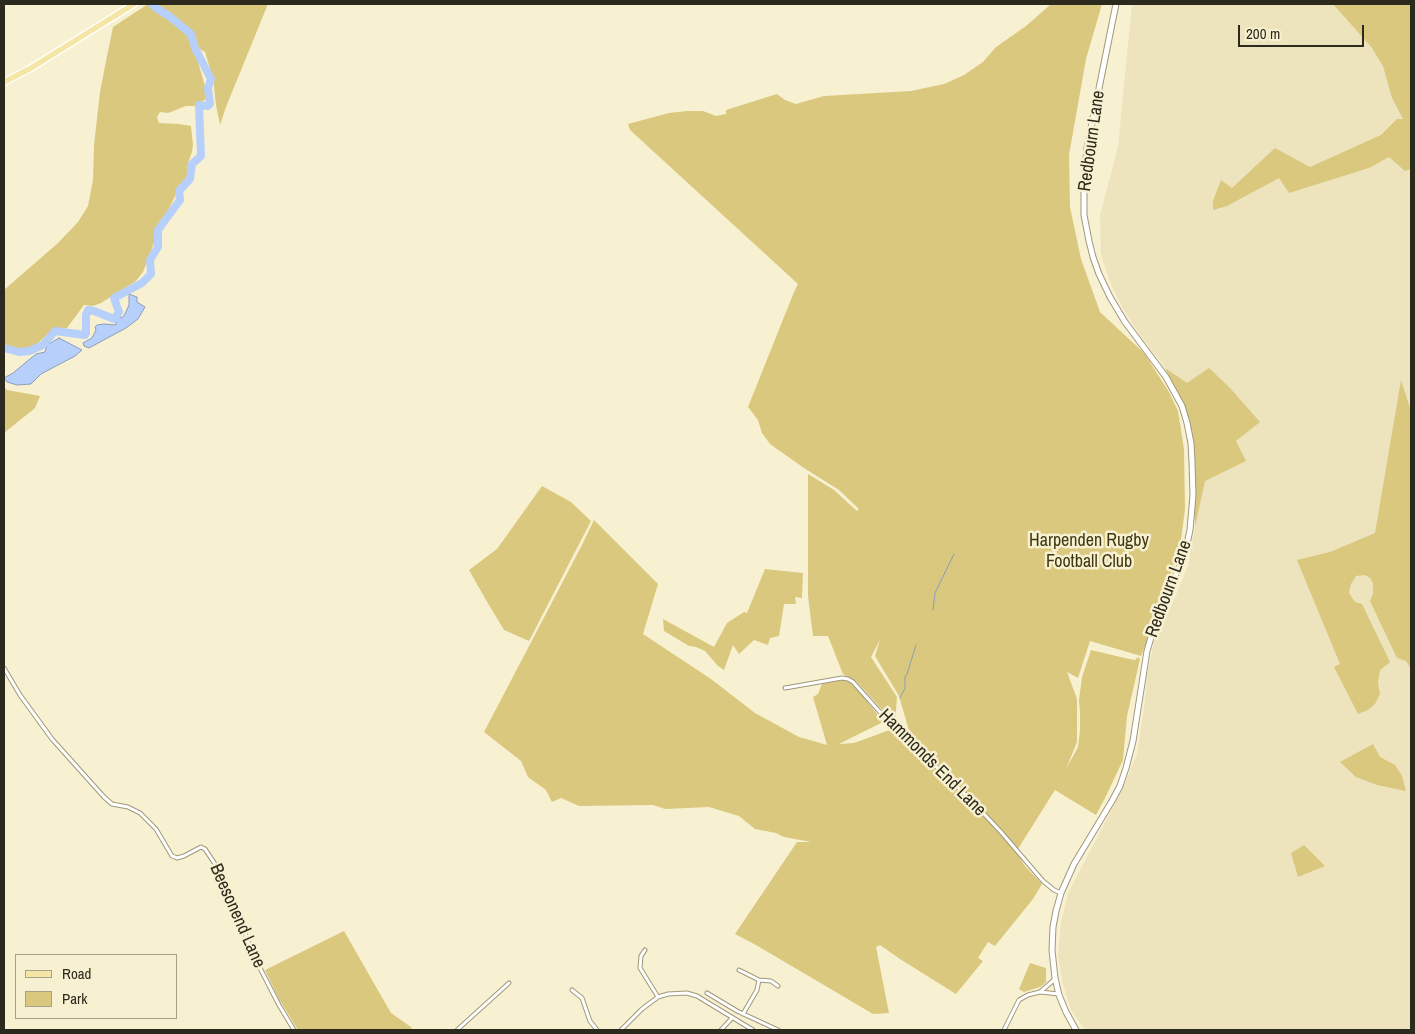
<!DOCTYPE html>
<html>
<head>
<meta charset="utf-8">
<style>
  body { margin:0 }
  #map { position:relative; width:1415px; height:1034px; overflow:hidden; background:#f8f1d1; font-family:"Archivo Narrow",sans-serif }
  canvas { display:block }
  .frame { position:absolute; inset:0; border:5px solid #2c291d; pointer-events:none }
  .legend { position:absolute; left:15px; top:954px; width:162px; height:65px; box-sizing:border-box; background:#f8f1d1; border:1px solid #a6a189; margin:0; padding:6px 9px; list-style:none; font-size:15px; color:#2c291d }
  .legend li { display:flex; align-items:center; gap:10px; height:25px }
  .legend b { width:25px; border:1px solid #a6a189 }
  .scale { position:absolute; left:1238px; top:25px; width:126px; height:22px; box-sizing:border-box; border:2px solid #2c291d; border-top:0; padding-left:6px; font-size:15px; line-height:18px; white-space:nowrap; color:#2c291d; -webkit-text-stroke:4px #f8f1d1; paint-order:stroke }
</style>
</head>
<body>
<div id="map">
<canvas width="1415" height="1034"></canvas>
<div class="frame"></div>
<ul class="legend">
<li><b style="height:6px;background:#f5e6a6"></b>Road</li>
<li><b style="height:14px;background:#dac87e"></b>Park</li>
</ul>
<div class="scale">200 m</div>
</div>
<script>
const ctx = document.querySelector('canvas').getContext('2d');
ctx.lineJoin = 'round';
function paint(path, color) { ctx.fillStyle = color; ctx.fill(path, 'evenodd'); }
const toPath = rows => new Path2D(rows.map(r => 'M' + r).join(''));
function trace(path, color, width, dash) { ctx.strokeStyle = color; ctx.lineWidth = width; ctx.lineCap = dash ? 'butt' : 'round'; ctx.setLineDash(dash || []); ctx.stroke(path); }
function label(font, color, halo, rows, align = 'center') {
  ctx.font = font + ' "Archivo Narrow",sans-serif'; ctx.lineWidth = 5; ctx.setLineDash([]); ctx.textBaseline = 'middle'; ctx.strokeStyle = halo; ctx.fillStyle = color; for (const [text, x, y, turn = 0] of rows) {
    ctx.save(); ctx.translate(x, y); ctx.rotate((+turn || 0) * Math.PI / 180); ctx.textAlign = isNaN(turn) ? turn : align; if (halo) ctx.strokeText(text, 0, 0); ctx.fillText(text, 0, 0); ctx.restore();
  }
}
const built = toPath([
  [1132,4,1411,4,1411,1030,1085,1030,1071,1010,1063,985,1058,955,1061,922,1068,893,1122,790,1137,754,1145,701,1147,674,1155,638,1171,607,1188,566,1195,527,1193,443,1185,407,1165,368,1138,332,1123,309,1111,285,1101,255,1100,215,1118,147]
]);
const green = toPath([
  [148,4,268,4,226,107,220,125,216,105,213,78,205,52,198,48,196,55,205,86,206,99,194,106,186,106,168,113,160,112,157,117,159,123,179,124,191,126,193,145,192,152,188,163,187,176,181,184,164,219,154,230,154,243,143,272,136,281,101,303,93,306,84,305,67,328,53,329,36,345,25,349,4,346,4,290,58,243,78,222,88,206,93,180,94,145,100,92,106,61,113,27],
  [1051,4,1102,4,1086,59,1069,155,1070,207,1081,259,1100,312,1144,353,1169,392,1178,411,1184,449,1185,509,1181,540,1165,594,1141,656,1090,641,1078,678,1067,672,1077,699,1077,742,1066,769,1078,747,1080,731,1080,712,1079,700,1082,677,1091,650,1129,659,1135,660,1138,657,1140,659,1127,716,1123,760,1105,798,1096,815,1055,790,1016,852,1025,866,1042,884,1033,899,995,946,988,942,978,958,983,961,956,994,900,959,880,945,876,947,889,1013,873,1014,756,945,735,934,797,842,811,842,784,837,776,833,755,829,739,816,709,807,665,809,653,805,579,806,561,798,552,802,546,790,528,777,521,761,484,732,582,545,594,520,658,584,643,634,711,679,755,713,799,737,827,745,813,697,818,694,822,684,839,680,845,680,850,683,860,692,883,722,839,744,854,743,898,727,912,741,899,696,875,656,880,640,871,657,897,697,895,724,857,682,843,674,828,636,813,636,808,596,808,474,834,490,857,511,859,509,839,490,804,468,770,444,762,433,758,420,748,407,794,292,798,284,630,130,628,124,669,113,687,111,703,111,716,116,726,114,726,110,777,94,785,100,796,104,824,96,911,91,944,84,964,75,983,62,996,47,1026,26],
  [1333,4,1411,4,1411,169,1405,171,1389,157,1369,168,1289,193,1279,178,1227,206,1213,210,1213,201,1221,180,1232,188,1275,148,1310,167,1381,135,1397,119,1403,119,1392,98,1383,66,1372,48],
  [1165,368,1187,383,1209,368,1229,387,1260,422,1236,441,1246,461,1205,481,1195,527,1193,442,1185,407],
  [1401,380,1411,411,1411,669,1406,661,1397,658,1370,601,1373,594,1373,583,1370,578,1365,575,1356,576,1351,584,1349,593,1355,602,1362,604,1390,662,1380,670,1378,683,1380,694,1375,704,1368,710,1358,714,1334,667,1340,664,1297,560,1330,552,1375,533],
  [4,387,7,390,40,396,35,408,4,433],
  [542,486,571,502,591,521,529,641,504,630,486,600,469,570,497,549],
  [765,569,803,573,802,598,795,597,796,604,784,604,779,636,770,638,768,645,754,640,739,654,733,645,724,670,718,666,705,651,696,647,689,646,664,631,663,619,714,647,727,623,744,612,747,613],
  [1373,744,1380,757,1395,765,1402,776,1406,791,1377,785,1356,777,1340,762],
  [1304,845,1325,866,1298,877,1291,853],
  [344,931,391,1013,411,1027,412,1028,410,1030,298,1030,296,1027,279,999,265,970],
  [1030,963,1046,968,1046,982,1040,987,1024,992,1019,989]
]);
const water = toPath([
  [129,294,137,297,137,302,145,307,138,319,126,328,89,348,84,346,83,343,92,338,96,330,95,327,97,325,104,324,116,325,116,320,114,319,119,312,121,318,124,316,129,305,129,294],
  [59,338,82,350,75,356,41,374,31,384,17,385,7,382,4,378,13,373,36,354,45,352,47,345,59,338]
]);
const stream = toPath([
  [933,610,935,593,954,554],
  [900,698,905,688,905,677,907,674,916,645]
]);
const river = toPath([
  [4,348,19,352,29,351,43,345,55,331,85,335,86,333,86,315,88,310,94,311,114,319,119,312,114,298,142,283,151,274,150,260,158,247,158,230,180,200,179,191,190,179,192,164,201,156,199,105,208,106,210,104,208,88,211,79,195,48,191,34,169,16,156,8,152,4]
]);
const minor = toPath([
  [4,668,20,695,52,739,104,797,112,804,128,807,140,813,156,829,172,856,175,857,177,858,184,856,201,847,205,849,219,870,232,897,249,944,261,970,279,1005,294,1030],
  [785,688,842,678,848,679,853,682,887,720,970,799,1001,832,1043,881,1054,890,1061,893],
  [645,950,641,956,640,968,658,997],
  [739,970,759,980,771,981,778,986],
  [572,990,582,998,590,1021,597,1030],
  [1040,992,1059,994],
  [707,993,737,1011,778,1030],
  [743,1014,757,990,759,980],
  [457,1030,509,983],
  [621,1030,642,1009,658,997,668,994,687,993,697,996,753,1030],
  [721,1030,732,1018],
  [1004,1030,1019,1000,1028,995,1040,992,1055,979]
]);
const secondary = toPath([
  [1076,1030,1066,1012,1059,995,1055,978,1052,950,1053,927,1056,911,1061,893,1074,864,1112,801,1120,786,1126,768,1133,741,1147,651,1154,627,1185,553,1190,530,1193,495,1192,462,1191,443,1187,423,1182,406,1166,377,1125,322,1110,297,1099,274,1093,257,1089,241,1084,215,1084,183,1087,148,1116,4]
]);
const primary = toPath([
  [4,82,31,68,134,4]
]);
const streetNames = [
  ["Redbourn Lane",1092,141,-82],
  ["Redbourn Lane",1169,589,-70],
  ["Hammonds End Lane",932,763,45],
  ["Beesonend Lane",237,916,66]
];
const parkNames = [
  ["Harpenden Rugby",1089,541],
  ["Football Club",1089,562]
];
paint(built, '#ede4bd');
paint(green, '#dac87e');
paint(water, '#b7cffb');
trace(water, '#8d9db8', 1);
trace(stream, '#8d9db8', 1);
trace(river, '#b7cffb', 8);
trace(minor, '#9f987b', 5);
trace(secondary, '#9f987b', 7);
trace(primary, '#fff', 8);
trace(minor, '#fff', 3);
trace(secondary, '#fff', 5);
trace(primary, '#f5e6a6', 5.5);
label('18px', '#2c291d', '#f8f1d1', streetNames);
label('18px', '#3f3710', '#f8f1d1', parkNames);
</script>
</body>
</html>
